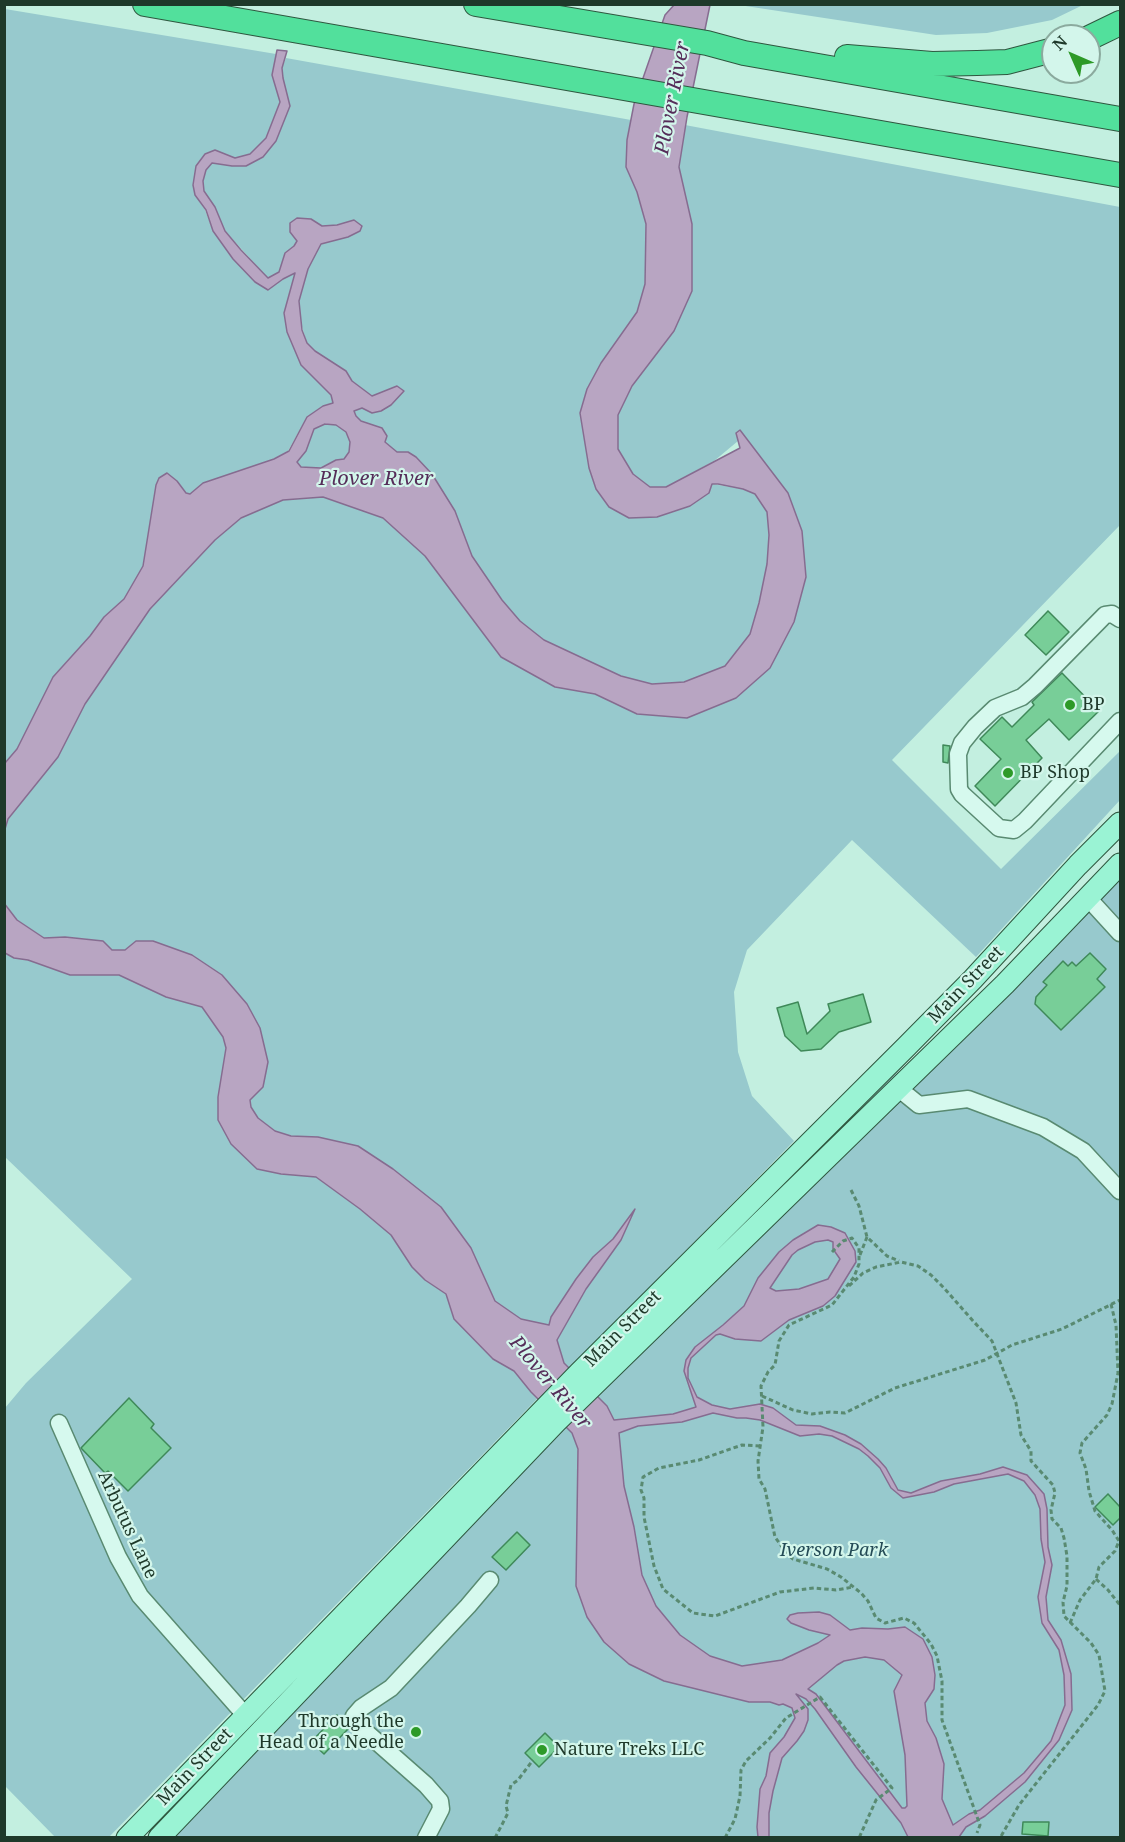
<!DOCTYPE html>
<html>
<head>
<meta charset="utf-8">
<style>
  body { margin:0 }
  #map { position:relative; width:1125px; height:1842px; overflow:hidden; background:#c3efe0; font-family:"Noto Serif",serif }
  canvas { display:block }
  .frame { position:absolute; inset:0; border:6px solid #1e392a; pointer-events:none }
  .north { position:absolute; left:1041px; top:24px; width:60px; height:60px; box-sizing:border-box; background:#d3f6eb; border:2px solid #8baa9e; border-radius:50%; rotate:315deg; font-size:16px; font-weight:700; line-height:24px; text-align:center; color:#1e392a }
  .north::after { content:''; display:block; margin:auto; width:21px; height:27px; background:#2d9a28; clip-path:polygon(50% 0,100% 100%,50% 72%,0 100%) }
</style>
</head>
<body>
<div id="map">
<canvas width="1125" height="1842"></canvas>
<div class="frame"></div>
<div class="north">N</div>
</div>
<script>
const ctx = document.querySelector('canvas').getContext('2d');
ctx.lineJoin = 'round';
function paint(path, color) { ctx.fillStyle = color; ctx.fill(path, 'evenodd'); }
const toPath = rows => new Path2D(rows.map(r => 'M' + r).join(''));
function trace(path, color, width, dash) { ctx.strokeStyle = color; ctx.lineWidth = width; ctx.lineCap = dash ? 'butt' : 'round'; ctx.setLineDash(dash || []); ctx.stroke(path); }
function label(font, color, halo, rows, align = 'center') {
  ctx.font = font + ' "Noto Serif",serif'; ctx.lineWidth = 4.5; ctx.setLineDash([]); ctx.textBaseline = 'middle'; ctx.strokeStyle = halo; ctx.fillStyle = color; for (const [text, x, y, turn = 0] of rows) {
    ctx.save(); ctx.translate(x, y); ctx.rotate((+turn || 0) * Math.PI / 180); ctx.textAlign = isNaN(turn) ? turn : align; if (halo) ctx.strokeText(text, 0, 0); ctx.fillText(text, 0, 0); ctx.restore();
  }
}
const green = toPath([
  [739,5,1083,5,1052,20,987,33,936,35],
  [5,9,276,54,272,75,280,102,266,138,250,154,235,158,215,150,205,154,195,195,205,210,213,231,233,259,255,282,268,290,283,279,295,273,284,313,301,365,331,395,333,403,323,406,307,417,288,451,274,459,203,483,190,494,186,493,177,481,159,478,156,485,143,566,124,599,104,617,90,636,53,677,17,749,5,763],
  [286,58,631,120,627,140,626,167,637,192,646,224,645,284,637,312,601,363,587,389,580,413,589,468,596,489,609,507,712,484,743,489,755,494,768,512,769,535,767,564,759,603,750,634,725,666,684,682,652,684,621,676,544,640,520,621,502,600,472,556,455,511,407,452,397,452,384,442,382,428,361,421,356,416,354,411,362,408,372,413,391,405,397,386,372,396,352,381,346,371,315,351,307,343,299,317,299,301,308,269,316,252,321,244,333,241,354,220,337,225,321,226,311,219,294,247,285,253,279,272,268,278,225,231,215,207,204,191,203,181,206,170,212,163,232,166,276,141,290,106,283,78,282,68],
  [685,125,1120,207,1120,525,892,760,1001,869,1120,751,1120,800,976,957,852,840,747,950,734,992,738,1052,752,1096,794,1141,569,1369,564,1363,557,1340,586,1289,621,1240,633,1212,613,1239,593,1257,576,1279,551,1317,549,1325,521,1319,495,1301,471,1248,318,1137,291,1136,275,1131,258,1118,251,1107,250,1100,263,1087,268,1062,136,941,125,950,111,950,87,939,65,937,44,938,17,920,5,903,4,829,8,819,58,757,85,704,150,609,215,540,241,518,283,500,323,497,383,518,425,556,501,657,555,687,595,694,637,714,736,698,802,531,788,493,739,431,738,441,714,461,666,487,650,487,633,474,618,449,618,415,632,386,674,331,692,224,679,167],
  [325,424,336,425,346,432,350,442,349,452,344,459,336,461,321,468,301,467,297,462,306,451,314,429],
  [1120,864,1120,1837,159,1838],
  [4,953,14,958,28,960,70,975,119,975,166,997,202,1007,223,1037,226,1048,218,1097,218,1117,281,1174,316,1177,360,1209,391,1235,412,1267,425,1280,446,1294,454,1319,493,1359,514,1371,537,1399,109,1837,55,1837,5,1786,5,1408,26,1383,132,1279,5,1157],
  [910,1058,869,1105,766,1198]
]);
const water = toPath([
  [674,5,710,5,687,117,679,167,692,224,692,291,674,331,632,386,618,415,618,449,633,474,650,487,666,487,740,448,736,433,740,430,788,493,802,531,806,577,794,622,770,668,736,698,687,718,637,714,595,694,555,687,501,657,425,556,383,518,323,497,283,500,241,518,215,540,150,609,85,704,58,757,8,819,5,829,5,763,17,749,53,677,90,636,104,617,124,599,143,566,156,485,159,478,167,473,177,481,186,493,190,494,203,483,274,459,289,451,307,417,323,406,333,403,331,395,301,365,287,332,284,313,295,273,283,279,268,290,255,282,233,259,213,231,206,210,195,195,193,185,196,166,205,154,215,150,235,158,250,154,266,138,280,102,272,75,277,50,287,51,282,68,283,78,290,106,276,141,263,157,246,166,232,166,212,163,206,170,203,181,204,191,215,207,225,231,241,250,268,278,279,272,285,253,294,246,297,241,290,232,290,223,297,218,311,219,322,226,337,225,354,220,362,226,360,231,348,237,321,244,308,269,299,301,302,330,307,343,315,351,346,371,352,381,372,396,397,386,404,391,391,405,381,411,372,413,362,408,354,411,356,416,361,421,382,428,387,436,385,442,397,452,408,452,416,457,432,474,455,511,472,556,502,600,520,621,544,640,621,676,652,684,684,682,725,666,750,634,759,603,767,564,769,535,767,512,755,494,743,489,718,484,712,484,709,493,690,506,657,517,629,518,609,507,596,489,589,468,580,413,587,389,601,363,637,312,645,284,646,224,637,192,626,167,627,140,634,104,665,15,674,5],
  [325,424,336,425,346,432,350,442,349,452,344,459,336,460,321,468,301,467,297,462,306,451,314,429,325,424],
  [4,903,17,920,44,938,65,937,103,941,112,950,125,950,136,941,153,941,192,955,222,975,247,1004,260,1028,268,1062,263,1087,250,1100,251,1107,258,1118,275,1131,291,1136,318,1137,358,1146,393,1169,441,1207,471,1248,495,1301,521,1319,549,1325,551,1317,576,1279,593,1257,613,1239,635,1209,621,1240,586,1289,557,1340,564,1363,607,1406,614,1420,673,1414,696,1407,684,1371,686,1360,695,1347,723,1325,744,1306,758,1278,779,1252,793,1240,818,1225,831,1227,845,1233,855,1251,856,1262,835,1296,823,1306,789,1320,761,1341,735,1339,720,1334,716,1335,691,1358,688,1368,688,1378,697,1397,712,1405,730,1409,760,1404,773,1408,796,1425,820,1426,845,1435,861,1444,878,1459,886,1468,898,1490,911,1493,941,1481,980,1474,1003,1467,1027,1475,1036,1485,1044,1494,1047,1509,1048,1547,1052,1565,1046,1597,1048,1620,1061,1640,1071,1674,1072,1710,1059,1740,1025,1782,985,1816,966,1827,959,1837,908,1837,901,1823,856,1767,815,1709,806,1699,796,1694,808,1709,808,1720,804,1731,797,1741,782,1758,773,1791,769,1813,769,1837,758,1837,757,1827,760,1789,766,1776,770,1753,784,1737,795,1718,792,1708,783,1704,779,1705,770,1702,749,1702,664,1681,629,1664,604,1642,587,1617,576,1586,578,1449,572,1433,531,1392,514,1371,493,1359,454,1319,446,1294,425,1280,412,1267,391,1235,360,1209,316,1177,281,1174,257,1169,231,1144,218,1120,218,1097,226,1048,223,1037,202,1007,166,997,119,975,70,975,28,960,14,958,5,953,4,903],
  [828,1240,833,1242,833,1249,840,1259,828,1279,799,1289,776,1291,770,1288,792,1255,798,1250,815,1242,828,1240],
  [713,1413,737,1418,746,1418,760,1420,800,1436,819,1434,832,1436,859,1449,868,1456,880,1468,891,1488,903,1498,934,1492,954,1484,1008,1474,1024,1481,1035,1495,1040,1509,1041,1539,1045,1562,1038,1597,1042,1623,1059,1650,1064,1675,1065,1705,1051,1741,1024,1773,980,1810,969,1814,953,1825,942,1799,944,1764,936,1738,927,1721,925,1703,934,1689,935,1675,932,1657,923,1639,905,1627,888,1629,862,1628,850,1630,830,1615,819,1612,798,1613,790,1615,787,1619,791,1623,809,1630,830,1635,818,1643,782,1660,742,1666,710,1656,680,1635,656,1606,642,1575,634,1527,624,1486,619,1433,638,1426,682,1422,713,1413],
  [865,1657,884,1660,902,1675,894,1691,905,1755,907,1806,905,1808,902,1808,816,1694,808,1689,837,1665,844,1661,865,1657]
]);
const building = toPath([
  [1048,611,1069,632,1046,655,1025,635,1048,611],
  [1062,673,1099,711,1069,740,1049,719,1026,740,1042,758,995,806,975,786,1001,759,980,739,1002,717,1012,727,1034,705,1032,702,1062,673],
  [943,745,950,746,948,763,943,762,943,745],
  [1090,953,1106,969,1097,979,1105,987,1061,1030,1035,1004,1036,997,1047,985,1043,982,1063,961,1068,966,1072,962,1076,966,1090,953],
  [863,994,871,1022,839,1032,821,1049,801,1051,785,1036,777,1008,798,1002,807,1034,830,1011,828,1004,863,994],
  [129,1398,154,1424,151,1428,171,1448,128,1491,108,1471,105,1473,81,1448,129,1398],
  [1108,1494,1120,1507,1120,1518,1113,1525,1095,1507,1108,1494],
  [517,1532,530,1545,506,1570,492,1557,517,1532],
  [337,1715,344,1723,348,1729,324,1754,311,1742,337,1715],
  [545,1733,559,1747,539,1767,525,1753,545,1733],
  [1023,1822,1049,1822,1048,1836,1022,1834,1023,1822]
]);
const path = toPath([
  [851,1190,859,1206,867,1237,887,1256,899,1261],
  [832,1252,843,1241,852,1238,859,1248,859,1264,854,1277,832,1305,789,1325,779,1341,775,1365,768,1372,761,1386,763,1427,758,1461,759,1479,765,1489,775,1537,787,1554,793,1559,827,1569,841,1577,861,1593,868,1601,876,1618,885,1623,904,1618,914,1623,931,1644,937,1656,942,1681,942,1720,980,1825,977,1833],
  [860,1255,867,1237],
  [849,1286,863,1273,876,1267,901,1262,918,1266,931,1275,944,1288,974,1322,992,1341,1016,1403,1021,1435,1031,1451,1031,1461,1053,1485,1055,1493,1051,1510,1052,1519,1061,1528,1064,1538,1067,1556,1067,1586,1063,1602,1064,1616,1091,1643,1099,1655,1105,1691,1098,1705,1019,1805,1000,1838],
  [762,1396,793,1410,812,1414,830,1412,845,1413,895,1388,985,1360,1012,1345,1062,1329,1120,1300],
  [760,1446,742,1445,699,1460,659,1468,643,1477,641,1490,644,1498,644,1517,654,1566,663,1589,693,1613,715,1616,780,1592,814,1588,836,1590,853,1587],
  [1096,1579,1108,1590,1120,1605],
  [1070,1623,1080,1600,1096,1579,1099,1567,1115,1551,1119,1541,1112,1530,1095,1511,1089,1491,1086,1469,1080,1453,1082,1443,1107,1415,1112,1404,1118,1373,1116,1325,1111,1304],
  [495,1838,508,1813,506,1806,511,1785,518,1780,533,1760],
  [725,1838,735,1819,740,1796,741,1770,746,1761,770,1738,786,1718,820,1697,892,1788,876,1800,859,1838]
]);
const minor = toPath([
  [1120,619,1112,614,1105,615,1035,686,1022,697,995,708,975,727,962,743,958,754,959,789,962,794,999,828,1014,830,1025,821,1120,721],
  [1088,898,1120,933],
  [898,1088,919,1105,968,1099,1043,1127,1083,1151,1120,1191],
  [59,1423,118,1557,140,1596,245,1715],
  [426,1838,441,1809,440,1801,426,1785,359,1726,355,1722,354,1716,361,1708,391,1688,468,1606,490,1580]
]);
const major = toPath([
  [127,1838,579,1373,907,1046,973,979,1078,865,1120,823],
  [159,1838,556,1422,1005,984,1120,864]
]);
const highway = toPath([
  [145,4,1120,175],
  [476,4,707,43,744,53,1120,119],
  [1089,38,1120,23],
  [847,57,932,64,977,63,1007,62,1053,50]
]);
const markers = [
  [1070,705,6,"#2d9a28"],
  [1008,773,6,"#2d9a28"],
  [416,1732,6,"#2d9a28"],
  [542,1750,6,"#2d9a28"]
];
const poiNames = [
  ["BP",1082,705],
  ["BP Shop",1020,773],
  ["Through the",404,1722,"right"],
  ["Head of a Needle",404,1743,"right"],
  ["Nature Treks LLC",554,1750]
];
const streetNames = [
  ["Main Street",966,985,-46],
  ["Main Street",623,1329,-45],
  ["Arbutus Lane",127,1525,65],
  ["Main Street",195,1767,-46]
];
const parkNames = [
  ["Iverson Park",834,1551]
];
const waterNames = [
  ["Plover River",673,98,-79],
  ["Plover River",376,479],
  ["Plover River",550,1383,50]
];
paint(green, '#97c9cd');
paint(water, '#b8a5c2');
trace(water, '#866c90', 1.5);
paint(building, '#78ce98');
trace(building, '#3f8959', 1.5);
trace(minor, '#598a71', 19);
trace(major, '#2e573f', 23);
trace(highway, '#2e573f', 26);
trace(path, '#598a71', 3, [4.5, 3]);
trace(minor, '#d6f9ee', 16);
trace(major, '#9af3d4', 21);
trace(highway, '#52e09c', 24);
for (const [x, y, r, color] of markers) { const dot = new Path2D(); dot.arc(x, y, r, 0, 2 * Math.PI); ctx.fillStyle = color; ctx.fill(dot); trace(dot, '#d3f6eb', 2); }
label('18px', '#1e392a', '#d3f6eb', poiNames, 'left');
label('18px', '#1e392a', '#d3f6eb', streetNames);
label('italic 18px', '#244b56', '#d3f6eb', parkNames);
label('italic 20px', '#552d59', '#d3f6eb', waterNames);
</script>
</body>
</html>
